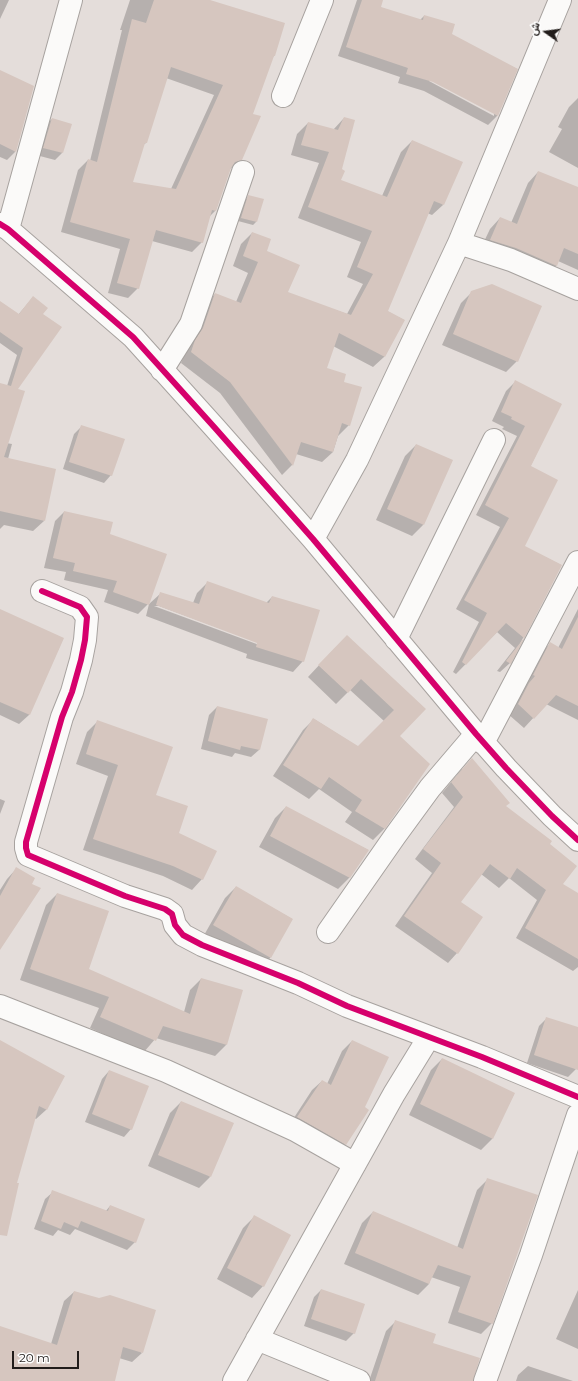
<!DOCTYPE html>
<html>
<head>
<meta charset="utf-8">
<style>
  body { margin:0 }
  #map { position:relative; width:578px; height:1381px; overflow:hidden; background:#e4ddda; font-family:Montserrat,Vazirmatn,sans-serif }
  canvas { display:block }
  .north { position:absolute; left:526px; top:12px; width:40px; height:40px; -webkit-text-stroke:3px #fff; paint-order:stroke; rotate:284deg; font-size:11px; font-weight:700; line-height:16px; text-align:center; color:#211c1a }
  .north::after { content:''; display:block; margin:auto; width:14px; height:18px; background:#211c1a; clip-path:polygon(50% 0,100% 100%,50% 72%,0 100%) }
  .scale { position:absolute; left:12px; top:1351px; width:67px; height:18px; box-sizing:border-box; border:2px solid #211c1a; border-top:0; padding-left:5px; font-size:12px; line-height:14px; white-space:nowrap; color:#211c1a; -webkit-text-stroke:3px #fff; paint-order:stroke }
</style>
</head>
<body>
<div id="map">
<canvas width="578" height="1381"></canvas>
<div class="north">ش</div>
<div class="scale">20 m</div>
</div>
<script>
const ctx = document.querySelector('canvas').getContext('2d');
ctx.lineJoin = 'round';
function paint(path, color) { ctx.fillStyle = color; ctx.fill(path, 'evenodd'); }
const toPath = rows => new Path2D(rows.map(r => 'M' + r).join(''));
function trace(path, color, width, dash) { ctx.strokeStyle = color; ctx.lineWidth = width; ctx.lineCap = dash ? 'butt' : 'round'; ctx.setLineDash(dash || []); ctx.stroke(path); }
const shadow = toPath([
  [0,0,9,0,0,19],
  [130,0,198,0,274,56,272,58,252,114,241,159,229,170,216,210,209,217,202,242,192,252,152,241,138,288,128,298,108,293,120,249,61,232,78,170,88,160,90,161,122,30,120,30],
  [166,78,214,95,171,189,132,183,143,145,146,143],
  [357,0,382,0,379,7,420,20,424,16,451,35,517,69,497,116,488,125,424,91,398,83,400,77,338,56],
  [430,79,494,113,494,116,429,81],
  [0,71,15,152,7,160,0,157],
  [578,98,578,168,549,152,562,129,558,127,569,107],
  [344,118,340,181,382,196,401,152,412,141,443,205,432,215,427,213,387,311,404,320,384,357,373,367,333,346,325,369,349,425,338,436,333,452,322,462,296,454,292,465,282,475,220,393,181,363,204,305,215,294,236,302,248,273,233,266,241,244,252,233,266,251,287,293,347,314,363,284,347,277,361,242,298,218,319,163,291,155,297,134,308,123,333,130],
  [52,119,70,124,62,153,55,160,36,155,44,126],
  [538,172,578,211,578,270,558,261,556,266,545,276,480,250,490,229,500,218,511,223,528,183],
  [249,196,262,200,256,222,253,225,238,221,245,200],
  [472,292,517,361,506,372,442,345,461,303],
  [33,297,41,314,16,389,6,443,12,444,8,459,44,521,33,531,4,525,0,529,0,384,7,386,17,355,0,343,0,302,18,315],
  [515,382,561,404,530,467,523,546,561,565,510,663,500,672,497,671,515,648,497,632,456,674,453,672,479,622,456,609,500,527,476,515,517,436,502,429,504,427,492,421,506,391],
  [81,427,111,475,104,483,63,469,74,434],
  [416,445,423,525,412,536,376,520,405,456],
  [64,512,109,535,148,604,138,614,104,602,108,590,64,580,66,572,44,568,55,521],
  [208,582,266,603,272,597,303,661,293,672,246,658,247,654,146,616,149,604,160,594,193,603,197,593],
  [154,606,159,606,262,644,262,646],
  [578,609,578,720,546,704,524,728,508,714,519,694,526,686,524,685,540,653,550,644,558,648],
  [0,610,63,639,29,715,19,724,0,715],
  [336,647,421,706,399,736,429,764,384,829,373,840,345,822,352,812,319,789,309,799,273,776,303,730,314,719,358,747,384,721,350,690,336,704,308,677],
  [217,707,266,720,259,750,251,757,235,753,232,757,201,749,209,715],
  [98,721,155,796,178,833,202,879,192,890,163,876,83,850,108,776,76,764,87,732],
  [462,769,548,844,561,885,578,894,578,967,573,971,516,938,537,900,509,878,499,888,481,874,460,902,457,953,448,963,395,926,432,873,415,859,454,807,442,793],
  [0,799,5,801,0,814],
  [286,807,368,850,349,878,338,889,259,847,275,818],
  [17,868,0,948,0,890,7,879],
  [236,887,292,919,270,958,259,969,203,937,225,898],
  [57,894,87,970,184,1012,190,990,201,979,241,991,226,1045,215,1056,156,1038,144,1052,90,1028,99,1008,20,980,46,905],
  [547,1018,578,1029,578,1062,576,1069,568,1077,527,1063,539,1026],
  [352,1041,345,1144,336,1154,288,1127,312,1090,322,1081,327,1084,342,1051],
  [0,1042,64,1076,46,1110,36,1119,34,1118,0,1229],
  [442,1059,514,1094,492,1139,481,1150,409,1115,431,1070],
  [109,1071,131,1129,124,1137,85,1122,102,1079],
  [181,1102,210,1177,199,1188,148,1166,170,1113],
  [488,1179,492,1323,481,1334,448,1323,460,1287,431,1277,429,1284,418,1295,344,1264,362,1223,373,1212,457,1248,477,1190],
  [53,1192,105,1212,110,1206,135,1242,127,1250,75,1229,70,1235,58,1230,53,1236,34,1229,45,1199],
  [254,1217,263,1286,252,1298,217,1279,243,1228],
  [321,1290,354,1333,346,1341,304,1326,314,1297],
  [578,1290,578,1349,556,1339],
  [74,1292,142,1353,132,1362,119,1358,114,1381,0,1381,0,1327,51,1344,64,1301],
  [396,1321,431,1344,472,1381,369,1381,386,1331],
  [528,1366,573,1381,516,1381,518,1375]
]);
const building = toPath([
  [154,0,210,0,285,23,275,56,274,56,253,114,261,116,242,160,235,162,231,168,216,211,212,210,203,243,156,230,139,289,117,283,130,239,70,222,88,159,97,162,132,19,146,23],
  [171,67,223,85,176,189,133,182,145,143,147,143],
  [362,0,383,0,381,7,423,20,424,15,455,24,452,34,518,69,498,116,433,82,406,74,408,68,346,47],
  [0,70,34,86,16,152,0,144],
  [344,117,355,120,342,169,345,171,341,180,387,197,412,140,463,162,444,205,434,201,388,311,405,320,385,357,339,333,327,368,346,374,344,382,362,387,350,426,342,423,333,452,301,442,293,466,230,382,191,352,195,340,203,328,215,293,241,303,258,262,243,256,252,232,271,239,267,251,300,265,288,292,351,315,373,274,357,267,372,231,308,207,329,152,301,145,308,122,338,130],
  [52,118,72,124,63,153,43,148],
  [538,171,578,187,578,254,564,248,557,266,516,248,490,240,500,217,517,224],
  [248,195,264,199,257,222,241,218],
  [492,284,542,306,518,362,453,334,471,291],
  [33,296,48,308,43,314,62,327,18,389,25,391,4,457,56,469,45,521,0,511,0,383,11,386,23,348,0,332,0,301,19,314],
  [515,380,562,404,531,466,558,480,525,546,562,565,511,664,506,661,524,638,506,623,466,665,462,662,487,613,464,600,509,518,485,505,525,426,511,419,512,417,501,412],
  [81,425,125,439,112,476,69,462],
  [416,444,453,460,424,525,387,509],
  [64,511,113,522,110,534,167,554,149,605,113,592,117,581,73,571,75,563,53,558],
  [207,581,269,603,272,596,320,610,304,662,256,647,257,643,156,605,160,592,199,604],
  [0,609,64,638,30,715,0,702],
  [578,617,578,706,556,695,534,719,518,704,529,683,535,676,533,675,550,642,562,649],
  [347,635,426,709,400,736,430,764,385,829,355,811,362,800,329,777,321,789,283,765,313,718,358,746,394,710,361,679,348,693,318,665],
  [217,706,268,719,260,750,241,746,240,750,208,741],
  [97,720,173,747,156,795,188,806,179,833,217,851,203,880,173,866,93,839,118,765,86,754],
  [472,758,510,803,506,806,552,841,550,844,577,866,563,884,578,893,578,959,525,928,546,890,517,868,510,879,490,864,461,902,483,917,458,954,404,916,441,863,423,849,463,797,451,782],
  [286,806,369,850,350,878,270,836],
  [16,867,35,878,32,884,41,888,0,950,0,896],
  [236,886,293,919,271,958,213,925],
  [57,893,109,911,89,969,190,1014,201,978,243,990,227,1045,163,1026,156,1041,100,1017,109,997,30,969],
  [546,1017,578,1027,578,1070,534,1055],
  [0,1040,65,1076,47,1110,39,1106,17,1183,19,1183,7,1236,0,1235],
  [352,1040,389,1057,365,1107,369,1110,346,1145,297,1117,322,1080,331,1085],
  [442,1058,515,1093,493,1139,420,1104],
  [109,1070,149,1086,132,1130,92,1114],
  [181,1101,234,1123,211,1177,158,1155],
  [487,1178,538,1195,493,1324,458,1312,471,1276,438,1265,429,1284,355,1253,373,1211,463,1249],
  [52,1190,108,1211,110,1205,145,1219,136,1243,81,1221,78,1228,64,1222,61,1229,41,1221],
  [254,1215,291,1235,264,1287,227,1268],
  [321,1289,365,1304,355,1334,311,1319],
  [74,1291,99,1298,110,1295,156,1310,143,1353,123,1347,115,1381,0,1381,0,1326,57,1345],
  [395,1320,436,1334,433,1343,480,1358,473,1381,375,1381]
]);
const minor = toPath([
  [283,96,322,0],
  [0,224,8,229,133,337,215,428,313,539,476,734,506,768,552,816,578,840],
  [8,229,71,0],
  [459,243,511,260,578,289],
  [162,370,191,324,243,172],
  [313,539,357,460,459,243,560,0],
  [42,591,80,607,87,617,85,640,81,660,72,692,62,717,26,842,26,848,28,855,125,896,165,909,172,914,175,925,183,935,202,945,298,983,347,1006,482,1057,578,1097],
  [396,639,494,440],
  [483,743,578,562],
  [328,932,395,836,430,788,476,734],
  [0,1006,166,1071,295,1130,355,1164],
  [257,1339,359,1381],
  [234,1381,394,1094,429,1037],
  [485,1381,531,1255,578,1115]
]);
const cycleway = toPath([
  [0,224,8,229,133,337,215,428,313,539,476,734,506,768,552,816,578,840],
  [42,591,80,607,87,617,85,640,81,660,72,692,62,717,26,842,26,848,28,855,125,896,165,909,172,914,175,925,183,935,202,945,298,983,347,1006,482,1057,578,1097]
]);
paint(shadow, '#0003');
paint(building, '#d6c6bf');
trace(minor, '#a7a29f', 24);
trace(minor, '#fbfaf9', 22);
trace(cycleway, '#d6006c', 6);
</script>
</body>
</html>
